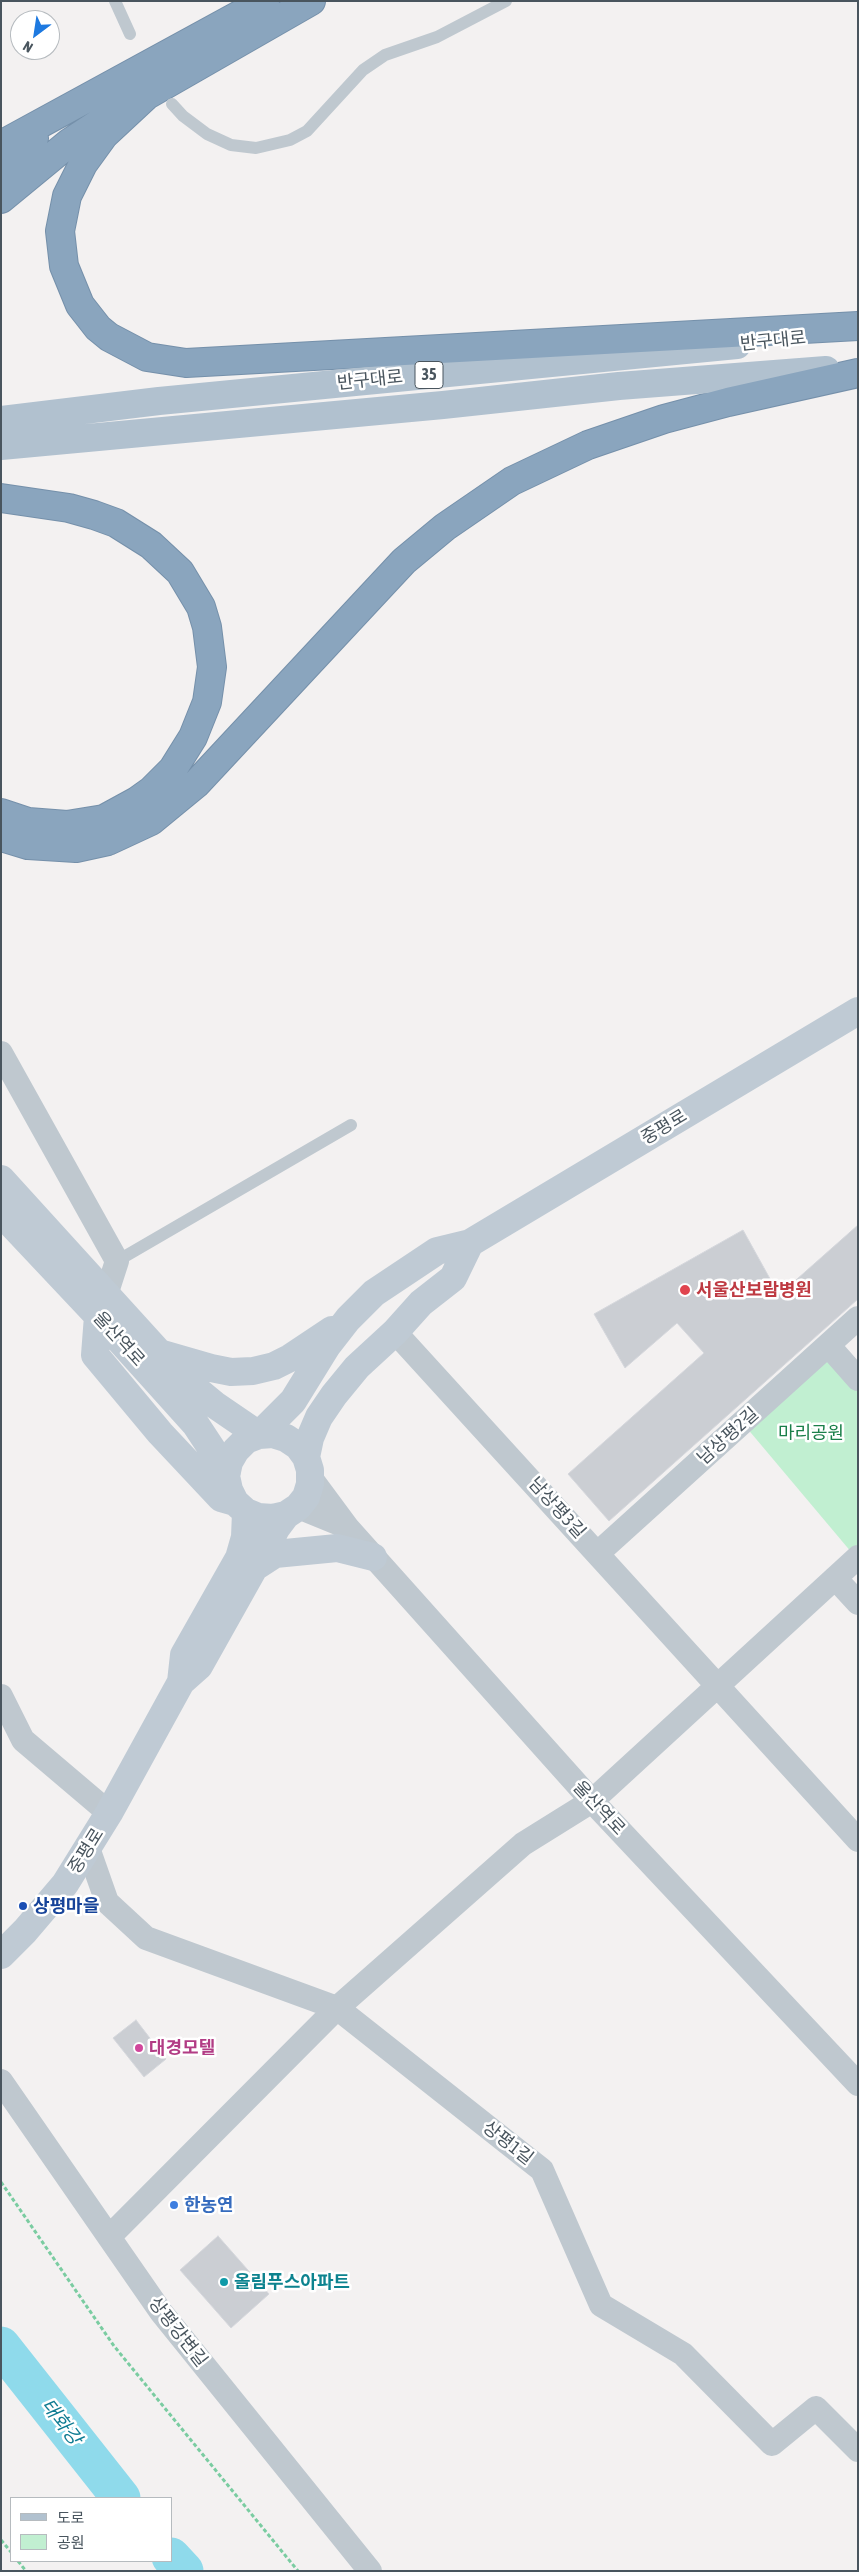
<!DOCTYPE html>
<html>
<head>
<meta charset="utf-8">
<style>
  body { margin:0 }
  #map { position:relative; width:859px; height:2572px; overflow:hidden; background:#f3f1f1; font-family:"Asap Condensed","Noto Sans KR",sans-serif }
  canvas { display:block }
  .frame { position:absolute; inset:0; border:2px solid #49555e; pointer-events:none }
  .legend { position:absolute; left:10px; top:2497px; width:162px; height:65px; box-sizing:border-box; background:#fff; border:1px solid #b6bbbf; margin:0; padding:6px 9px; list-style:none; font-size:15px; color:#49555e }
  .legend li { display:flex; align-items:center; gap:10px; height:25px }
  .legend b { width:25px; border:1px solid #b6bbbf }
  .north { position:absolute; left:10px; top:10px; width:50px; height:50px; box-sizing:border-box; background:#fff; border:1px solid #b6bbbf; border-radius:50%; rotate:211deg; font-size:14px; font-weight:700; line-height:20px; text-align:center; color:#49555e }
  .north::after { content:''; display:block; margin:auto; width:18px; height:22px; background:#1d79e0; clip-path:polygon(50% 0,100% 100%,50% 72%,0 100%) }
</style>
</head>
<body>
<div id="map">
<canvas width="859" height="2572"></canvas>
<div class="frame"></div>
<ul class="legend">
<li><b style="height:6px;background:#b1c1cf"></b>도로</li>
<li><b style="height:14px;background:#c1efd1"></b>공원</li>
</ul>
<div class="north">N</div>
</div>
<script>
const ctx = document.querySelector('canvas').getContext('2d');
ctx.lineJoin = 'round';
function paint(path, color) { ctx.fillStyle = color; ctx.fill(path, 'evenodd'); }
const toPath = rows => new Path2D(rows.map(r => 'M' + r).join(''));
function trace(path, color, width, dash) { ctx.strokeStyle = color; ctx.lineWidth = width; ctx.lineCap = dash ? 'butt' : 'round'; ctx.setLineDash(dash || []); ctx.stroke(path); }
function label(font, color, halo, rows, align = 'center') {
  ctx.font = font + ' "Asap Condensed","Noto Sans KR",sans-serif'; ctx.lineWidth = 5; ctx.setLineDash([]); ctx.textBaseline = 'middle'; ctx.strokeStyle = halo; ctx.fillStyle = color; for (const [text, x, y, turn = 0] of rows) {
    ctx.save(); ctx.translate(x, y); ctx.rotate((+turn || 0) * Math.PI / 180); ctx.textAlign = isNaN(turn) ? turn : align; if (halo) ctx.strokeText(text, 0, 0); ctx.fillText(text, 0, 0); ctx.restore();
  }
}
const green = toPath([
  [826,1355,858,1388,858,1548,852,1553,746,1427]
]);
const river = toPath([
  [1,2346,121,2498],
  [171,2557,184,2571]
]);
const building = toPath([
  [858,1225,858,1299,609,1521,568,1474,704,1353,677,1323,625,1368,594,1314,743,1230,779,1295,858,1225],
  [136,2020,166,2059,144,2077,113,2038,136,2020],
  [218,2236,269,2294,231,2328,180,2270,218,2236]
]);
const path = toPath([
  [1,2182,114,2346,298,2571],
  [1,2540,11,2552],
  [18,2561,26,2571]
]);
const service = toPath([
  [115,1,130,34],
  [172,104,183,116,207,134,231,145,256,148,290,140,307,131,363,70,385,55,437,37,506,1],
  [117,1261,351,1125]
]);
const minor = toPath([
  [1,1053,117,1261,106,1295],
  [395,1332,858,1840],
  [828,1345,858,1379],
  [298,1507,347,1527,310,1477],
  [347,1527,592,1801,858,2084],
  [598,1553,858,1318],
  [835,1578,858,1603],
  [1,1696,23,1740,109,1813],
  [88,1848,107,1902,146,1938,337,2008,542,2170,601,2305,683,2354,772,2444,816,2408,858,2450],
  [1,2081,161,2312,370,2571],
  [109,2237,337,2008,523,1844,592,1801,858,1557]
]);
const secondary = toPath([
  [1,1179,181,1377,215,1405,259,1435,293,1401,327,1346,348,1319,374,1293,437,1251,470,1243,453,1278,421,1303,395,1332,357,1367,334,1395,319,1417,310,1438,306,1457],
  [1,1213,98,1316,196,1425,227,1472],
  [470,1243,858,1011],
  [98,1316,95,1355,160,1433,221,1498,235,1502],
  [159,1353,211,1368,231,1372,253,1371,274,1366,290,1358,332,1330],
  [246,1512,258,1517,273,1518,286,1515,298,1507,306,1497,310,1484,310,1470,306,1457,298,1446,286,1438,273,1434,259,1435,246,1440,236,1450,229,1462,226,1476,229,1490,235,1502,246,1512,245,1537,239,1558,184,1655,181,1682,199,1666,277,1527,286,1515],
  [255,1567,275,1554,337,1548,373,1557],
  [1,1955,25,1931,65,1884,109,1813,181,1682]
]);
const primary = toPath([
  [1,420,159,401,737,345],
  [1,446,443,405,619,386,826,370]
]);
const motorway = toPath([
  [147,95,104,135,83,164,67,196,60,231,64,266,80,305,98,328,109,337,147,357,186,363,858,326],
  [1,145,265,1],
  [1,169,34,138],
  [1,199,69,143,107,118,311,1],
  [1,498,69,508,94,515,116,523,151,545,180,572,201,607,207,627,212,667,207,702,193,737,173,769,151,791,137,801,104,819,67,825,28,822,1,813],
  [1,837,28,845,76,848,108,841,151,821,196,784,404,561,445,527,512,481,588,445,664,419,728,402,858,373]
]);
const markers = [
  [685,1290,6,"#e0444e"],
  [23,1906,5,"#1a4fb4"],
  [139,2048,5,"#d1479c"],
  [174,2205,5,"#3f7fe0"],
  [224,2282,5,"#0f9aa8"]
];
const shields = [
  [429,375,28]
];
const shieldNames = [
  ["35",429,375]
];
const streetNames = [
  ["반구대로",773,341,-6],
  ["반구대로",370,380,-6],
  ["중평로",664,1127,-31],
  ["울산역로",119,1339,48],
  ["남상평2길",728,1436,-42],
  ["남상평3길",557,1508,48],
  ["울산역로",599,1808,47],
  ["중평로",86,1851,-58],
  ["상평1길",508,2143,38],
  ["상평강변길",178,2332,52]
];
const healthNames = [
  ["서울산보람병원",696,1290]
];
const parkNames = [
  ["마리공원",811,1433]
];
const transitNames = [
  ["상평마을",33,1906]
];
const hotelNames = [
  ["대경모텔",149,2048]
];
const shopNames = [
  ["한농연",184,2205]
];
const cultureNames = [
  ["올림푸스아파트",234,2282]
];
const waterNames = [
  ["태화강",61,2422,52]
];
paint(green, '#c1efd1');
trace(river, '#8fdaeb', 39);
paint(building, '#cbced3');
trace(building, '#d5d7dc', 1);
trace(motorway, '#7590aa', 30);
trace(path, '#7acca1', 3, [4, 2.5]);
trace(service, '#bfc8cf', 12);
trace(minor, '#bfc8cf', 24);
trace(secondary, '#bfcad4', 28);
trace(primary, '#b1c1cf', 28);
trace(motorway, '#8aa5be', 28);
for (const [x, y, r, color] of markers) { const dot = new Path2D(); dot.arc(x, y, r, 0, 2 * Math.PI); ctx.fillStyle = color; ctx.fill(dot); trace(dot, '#fff', 2); }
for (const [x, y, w] of shields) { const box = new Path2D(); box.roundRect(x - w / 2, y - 13.5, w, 27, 4); ctx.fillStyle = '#fff'; ctx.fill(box); trace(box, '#49555e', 1); }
label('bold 16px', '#49555e', null, shieldNames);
label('18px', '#49555e', '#fff', streetNames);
label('bold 18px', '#be3a42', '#fff', healthNames, 'left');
label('18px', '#1a7f49', '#fff', parkNames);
label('bold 18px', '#164399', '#fff', transitNames, 'left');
label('bold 18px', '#b23c85', '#fff', hotelNames, 'left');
label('bold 18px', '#366cbe', '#fff', shopNames, 'left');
label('bold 18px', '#0d838f', '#fff', cultureNames, 'left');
label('italic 19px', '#107c93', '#fff', waterNames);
</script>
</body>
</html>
